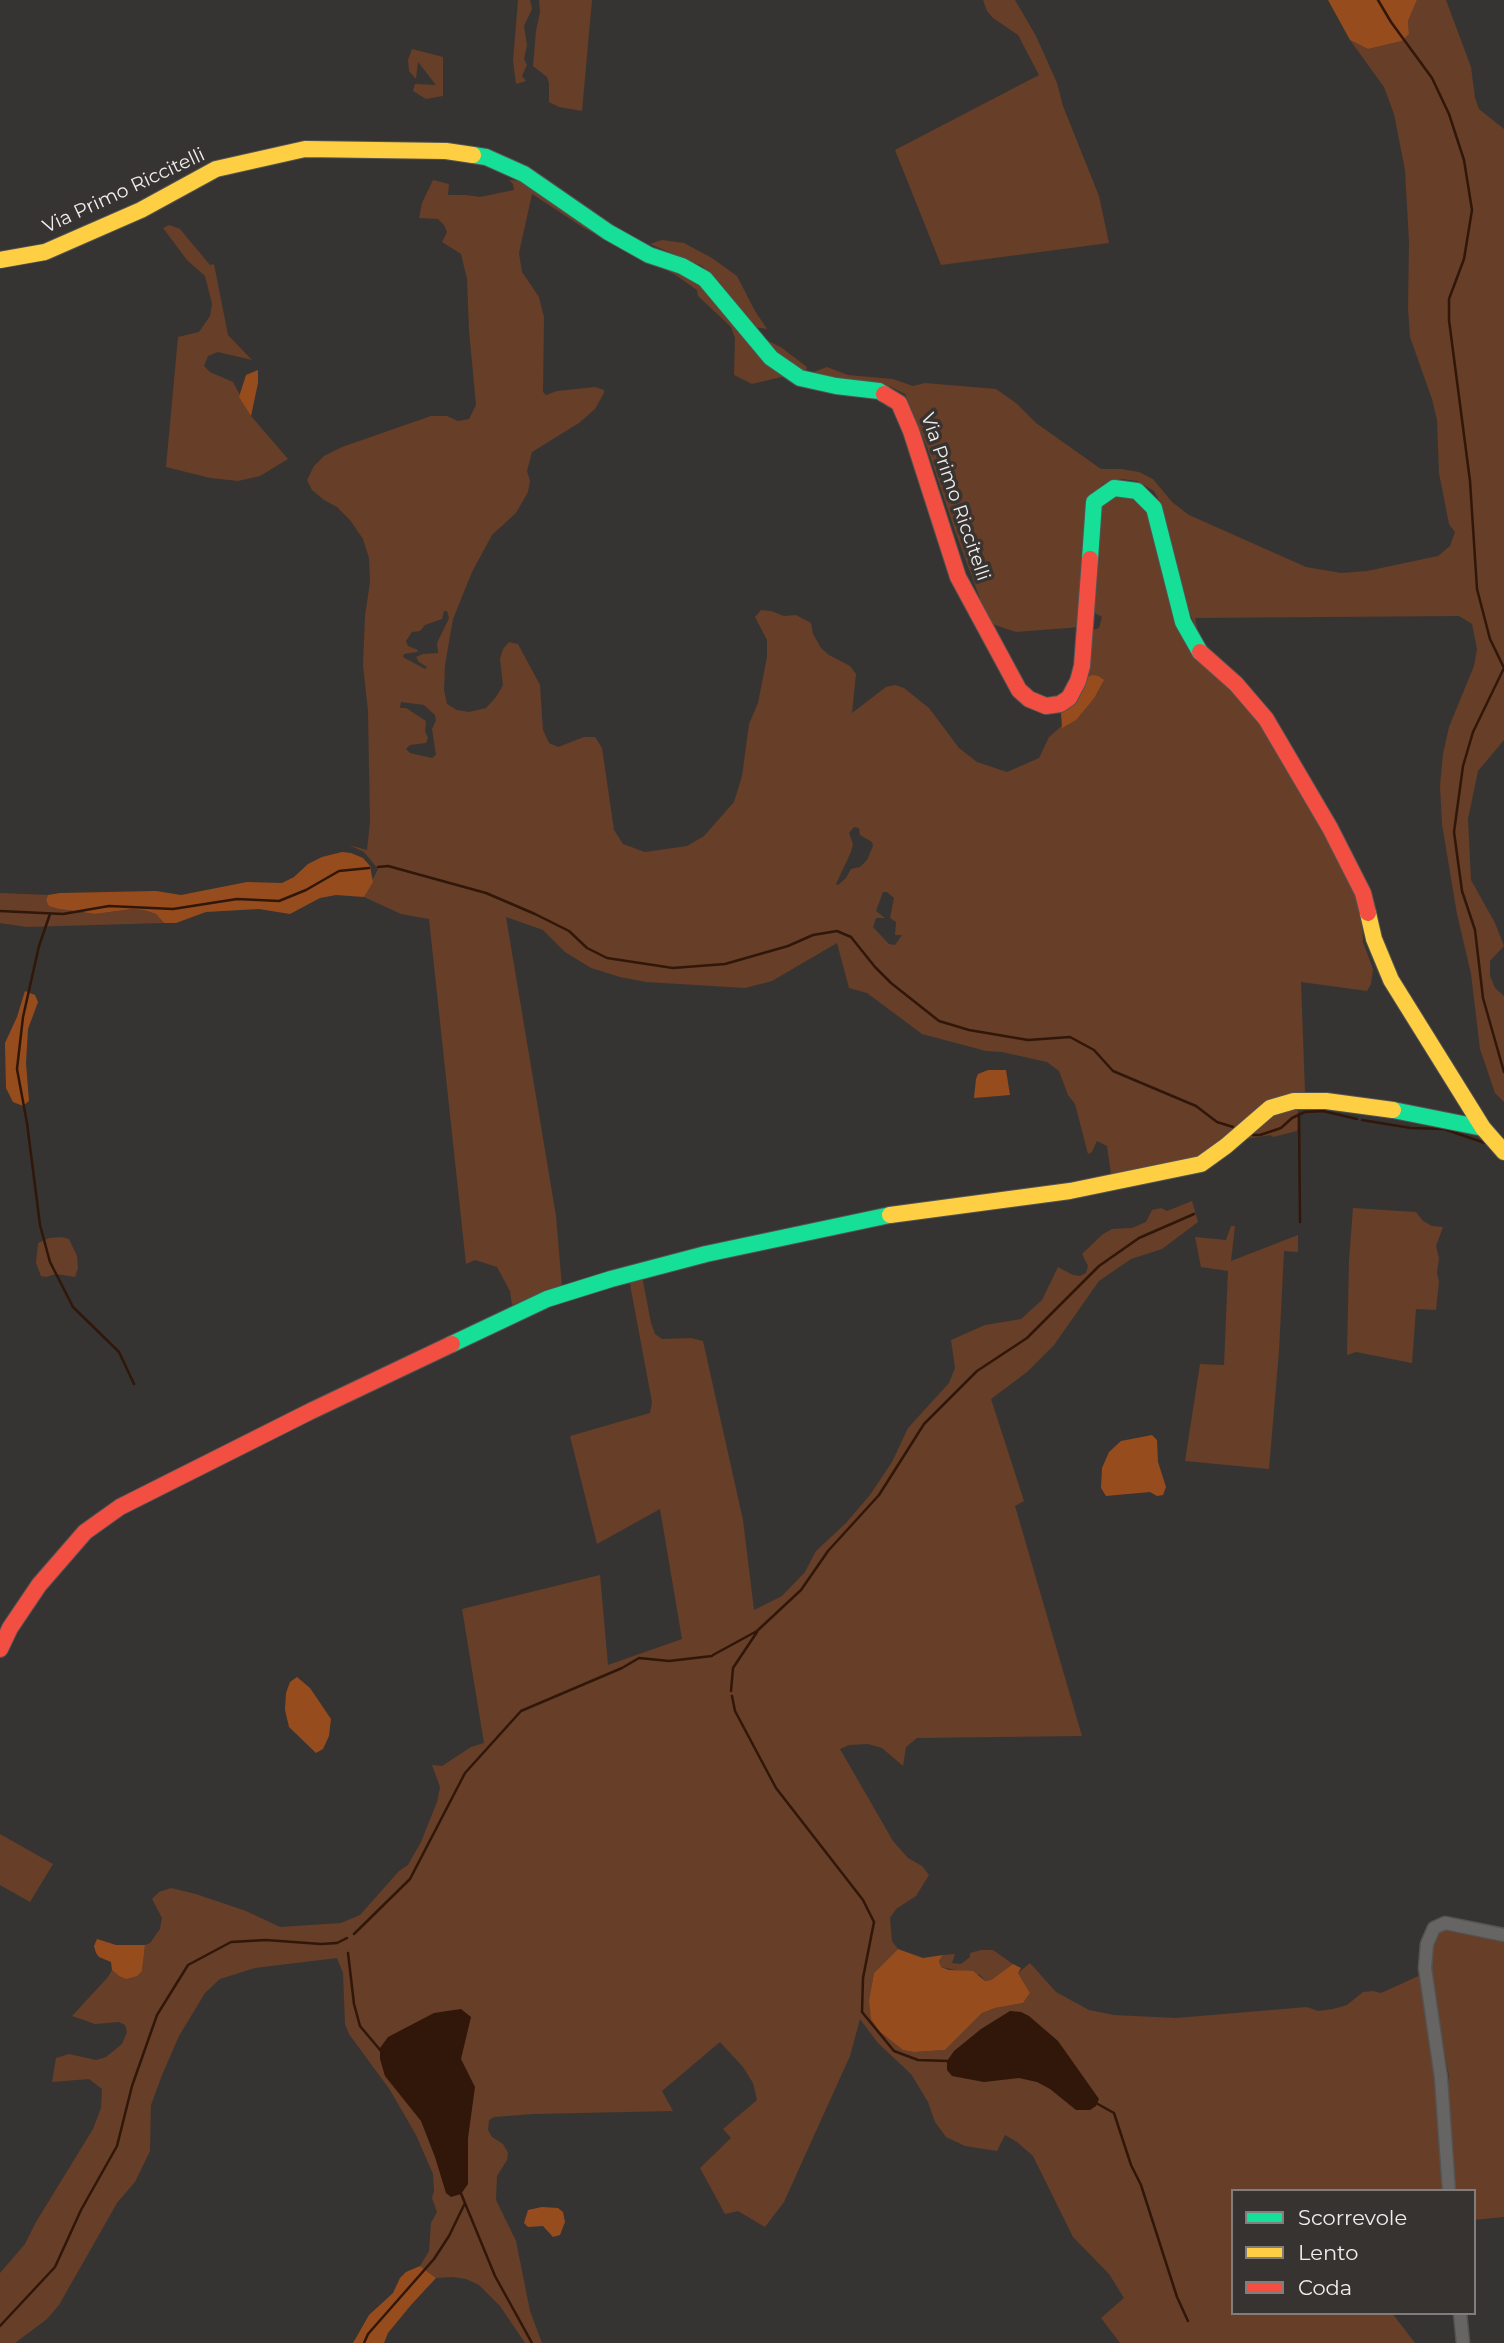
<!DOCTYPE html>
<html>
<head>
<meta charset="utf-8">
<style>
  body { margin:0 }
  #map { position:relative; width:1504px; height:2343px; overflow:hidden; background:#363432; font-family:Montserrat,sans-serif }
  canvas { display:block }
  .legend { position:absolute; left:1231px; top:2189px; width:245px; height:126px; box-sizing:border-box; background:#373331; border:2px solid #817d7c; margin:0; padding:9px 12px; list-style:none; font-size:21px; color:#f0edec }
  .legend li { display:flex; align-items:center; gap:14px; height:35px }
  .legend b { width:35px; border:2px solid #817d7c }
</style>
</head>
<body>
<div id="map">
<canvas width="1504" height="2343"></canvas>
<ul class="legend">
<li><b style="height:9px;background:#16e098"></b>Scorrevole</li>
<li><b style="height:9px;background:#ffcf43"></b>Lento</li>
<li><b style="height:9px;background:#f24e42"></b>Coda</li>
</ul>
</div>
<script>
const ctx = document.querySelector('canvas').getContext('2d');
ctx.lineJoin = 'round';
function paint(path, color) { ctx.fillStyle = color; ctx.fill(path, 'evenodd'); }
const toPath = rows => new Path2D(rows.map(r => 'M' + r).join(''));
function trace(path, color, width, dash) { ctx.strokeStyle = color; ctx.lineWidth = width; ctx.lineCap = dash ? 'butt' : 'round'; ctx.setLineDash(dash || []); ctx.stroke(path); }
function label(font, color, halo, rows, align = 'center') {
  ctx.font = font + ' Montserrat,sans-serif'; ctx.lineWidth = 7; ctx.setLineDash([]); ctx.textBaseline = 'middle'; ctx.strokeStyle = halo; ctx.fillStyle = color; for (const [text, x, y, turn = 0] of rows) {
    ctx.save(); ctx.translate(x, y); ctx.rotate((+turn || 0) * Math.PI / 180); ctx.textAlign = isNaN(turn) ? turn : align; if (halo) ctx.strokeText(text, 0, 0); ctx.fillText(text, 0, 0); ctx.restore();
  }
}
const green = toPath([
  [518,0,530,0,532,9,524,26,527,45,524,59,527,65,522,76,526,81,516,84,513,61],
  [539,0,592,0,582,111,559,107,549,102,549,83,547,77,533,66,536,31,540,12],
  [983,0,1015,0,1036,36,1057,83,1063,106,1099,196,1109,243,941,265,895,150,1039,75,1018,35,993,18,987,11],
  [1417,0,1446,0,1471,67,1475,98,1479,109,1504,129,1504,740,1478,771,1468,819,1471,880,1495,923,1504,946,1490,961,1490,976,1495,988,1504,996,1504,1102,1495,1093,1480,1049,1471,974,1457,914,1442,824,1440,786,1443,754,1449,727,1474,666,1477,649,1472,624,1459,616,1195,618,1198,632,1186,605,1162,506,1154,491,1137,481,1122,479,1103,484,1090,503,1080,627,1016,632,989,623,955,531,927,447,905,394,889,386,871,382,814,377,786,360,763,338,782,348,807,367,806,371,811,373,827,367,848,375,893,379,913,386,925,383,996,389,1016,403,1036,423,1101,469,1121,469,1139,472,1153,479,1172,502,1189,515,1306,567,1341,573,1367,571,1438,556,1450,546,1455,532,1449,524,1439,473,1437,420,1432,399,1410,337,1408,308,1409,242,1405,170,1394,114,1384,87,1350,40,1368,49,1402,41,1409,34,1408,21],
  [412,49,443,57,443,96,426,99,413,91,415,84,436,85,418,62,416,79,409,71,408,60],
  [433,180,449,184,448,195,466,195,480,197,514,190,513,184,509,180,527,181,693,273,786,376,752,384,734,375,735,338,731,327,698,296,697,290,674,274,584,228,532,194,519,253,522,272,539,297,544,317,543,392,546,395,557,391,595,387,604,390,604,393,595,409,579,423,532,452,527,471,530,481,528,492,516,513,492,535,472,572,453,619,445,665,444,690,447,704,457,710,469,712,486,708,496,697,503,685,500,659,503,649,509,642,518,644,540,685,543,730,549,743,558,747,584,737,595,737,602,748,614,830,623,844,645,852,687,846,704,836,734,802,742,776,749,724,758,703,767,657,767,640,755,617,761,610,771,611,784,616,796,615,811,623,813,634,821,648,829,655,850,666,856,674,852,713,886,687,895,685,904,688,929,708,959,748,977,762,1007,772,1039,758,1049,737,1095,697,1102,684,1103,680,1086,678,1090,631,1099,628,1102,617,1091,611,1102,505,1109,495,1147,502,1177,610,1260,715,1349,870,1362,917,1363,942,1373,969,1371,984,1367,991,1301,982,1305,1092,1295,1095,1201,1156,1111,1174,1107,1146,1097,1141,1092,1152,1088,1154,1075,1104,1068,1095,1059,1071,1047,1062,1002,1052,986,1051,922,1034,867,993,849,988,837,943,772,981,745,988,646,982,620,977,591,968,565,952,543,930,506,917,556,1216,562,1287,512,1305,510,1291,497,1267,475,1260,466,1264,429,919,401,914,364,897,378,869,364,852,349,845,367,850,370,822,368,711,363,665,365,616,370,582,369,558,363,539,350,520,337,507,324,500,312,490,307,480,314,466,324,456,342,447,431,416,447,416,458,421,469,419,476,405,469,330,467,279,461,254,442,242,447,232,444,225,438,219,419,218,422,203],
  [444,611,447,611,449,618,437,643,438,653,423,654,416,657,419,662,427,667,425,669,403,657,404,654,417,652,418,650,408,646,406,641,412,632,420,631,425,625,442,619],
  [401,702,424,705,435,715,436,720,432,729,436,755,432,758,410,753,406,749,410,745,426,743,428,738,425,731,426,721,406,708,400,708],
  [854,827,859,828,860,835,872,842,873,846,867,860,860,867,851,869,846,878,838,885,836,884,851,852,853,844,849,833],
  [883,892,887,892,894,898,890,918,896,922,895,935,902,935,895,945,889,944,873,927,876,918,885,918,876,911],
  [169,225,180,229,210,265,214,264,228,335,252,360,218,352,208,356,204,366,210,372,233,382,251,416,288,459,260,476,238,481,210,478,166,467,178,337,199,332,210,316,212,304,205,276,187,260,163,228],
  [662,240,684,243,712,258,737,276,755,311,767,329,754,327,721,284,702,266,650,244],
  [0,893,48,895,46,900,59,909,77,912,95,914,132,909,144,910,156,914,164,923,27,927,0,923],
  [1295,1106,1298,1110,1297,1131,1273,1137,1270,1135,1240,1140,1268,1116],
  [1192,1201,1198,1222,1162,1249,1131,1259,1099,1281,1054,1345,1027,1372,991,1399,1024,1501,1015,1506,1082,1736,917,1738,906,1747,903,1766,882,1748,868,1744,849,1745,840,1749,893,1841,908,1858,922,1866,929,1875,916,1896,896,1909,890,1918,892,1941,898,1949,874,1973,869,2000,880,2032,903,2050,914,2052,945,2050,982,2013,995,2008,1023,2003,1030,1993,1018,1973,1030,1963,1056,1992,1089,2010,1114,2015,1176,2018,1307,2007,1318,2011,1333,2009,1347,2005,1363,1992,1373,1991,1381,1993,1425,1973,1448,2191,1233,2191,1233,2313,1392,2313,1415,2343,1120,2343,1101,2318,1124,2298,1109,2274,1073,2237,1033,2156,1017,2142,1005,2135,997,2151,965,2146,946,2137,935,2122,928,2102,911,2074,878,2043,860,2019,850,2056,831,2098,784,2202,765,2227,738,2211,725,2214,700,2168,731,2138,723,2129,757,2100,753,2083,743,2067,720,2042,662,2091,673,2111,533,2114,494,2117,489,2120,488,2130,492,2137,503,2144,508,2153,507,2160,497,2176,496,2200,516,2241,530,2311,542,2343,525,2343,500,2306,479,2285,466,2279,453,2277,436,2278,420,2266,429,2251,431,2223,437,2212,432,2198,434,2191,433,2174,416,2135,390,2090,349,2034,345,2024,343,1973,337,1958,255,1968,220,1979,205,1993,179,2036,162,2075,151,2105,150,2151,135,2182,117,2203,59,2305,47,2319,15,2343,0,2343,0,2273,25,2244,36,2222,93,2129,101,2108,102,2089,89,2079,52,2082,56,2058,69,2054,96,2060,106,2057,122,2044,127,2032,125,2025,119,2022,95,2024,72,2016,108,1977,112,1970,119,1976,142,1971,145,1945,150,1943,160,1929,162,1918,152,1899,159,1892,171,1888,196,1894,246,1911,280,1927,341,1923,360,1915,399,1871,408,1865,421,1842,437,1802,440,1787,432,1765,442,1766,471,1747,484,1743,462,1609,600,1575,608,1665,682,1639,660,1509,597,1544,570,1436,650,1413,652,1402,629,1279,642,1276,651,1323,655,1334,662,1339,691,1338,703,1341,743,1520,754,1610,782,1596,805,1572,816,1551,846,1523,870,1495,892,1462,908,1428,949,1383,955,1368,951,1340,985,1325,1021,1319,1042,1300,1058,1267,1073,1275,1080,1276,1086,1273,1088,1266,1082,1254,1103,1234,1112,1229,1132,1228,1146,1222,1152,1210,1161,1208,1167,1211],
  [1353,1208,1416,1212,1423,1221,1432,1226,1443,1227,1436,1246,1439,1258,1437,1273,1439,1281,1436,1310,1416,1309,1412,1363,1356,1352,1347,1355,1349,1260],
  [1231,1226,1235,1226,1231,1261,1298,1235,1298,1252,1284,1251,1279,1351,1269,1469,1185,1461,1200,1364,1224,1365,1228,1271,1201,1267,1195,1237,1226,1240],
  [62,1237,69,1239,77,1256,78,1268,75,1277,56,1274,46,1277,41,1276,36,1263,38,1243,49,1238],
  [0,1834,53,1864,30,1902,0,1885],
  [1447,1927,1504,1938,1504,2217,1474,2220,1474,2191,1455,2191,1449,2120,1449,2077,1431,1975,1431,1944,1439,1931],
  [981,1950,993,1950,1013,1964,991,1980,985,1981,980,1975,941,1967,939,1961,943,1955,955,1954,952,1963,961,1964,970,1957,970,1953]
]);
const forest = toPath([
  [1328,0,1417,0,1408,21,1409,34,1402,41,1368,49,1350,40],
  [258,370,258,383,251,416,239,397,246,375],
  [1092,675,1098,676,1104,680,1095,697,1076,720,1062,728,1061,713,1073,705,1086,678],
  [342,852,351,853,363,858,370,866,373,882,364,897,336,895,320,898,290,914,259,909,206,912,176,923,164,923,156,914,144,910,132,909,95,914,59,909,49,906,46,900,48,895,60,893,156,891,181,895,247,882,282,883,294,877,308,864,322,857],
  [25,991,35,995,38,1002,28,1029,26,1063,29,1101,23,1106,13,1102,6,1088,5,1043,17,1017],
  [988,1070,1006,1070,1010,1095,974,1098,976,1079,978,1074],
  [1152,1435,1157,1440,1158,1462,1166,1487,1163,1495,1157,1496,1150,1492,1106,1496,1101,1488,1102,1468,1109,1452,1121,1441],
  [297,1677,310,1688,331,1719,329,1736,323,1749,316,1753,289,1727,285,1710,286,1693,290,1682],
  [97,1939,116,1945,145,1945,142,1971,137,1976,126,1979,119,1976,112,1970,111,1962,99,1957,96,1953,94,1946],
  [898,1949,923,1958,943,1955,939,1961,941,1967,949,1970,973,1971,985,1981,991,1980,1013,1964,1021,1968,1018,1973,1030,1993,1023,2003,995,2008,982,2013,945,2050,914,2052,903,2050,880,2032,871,2019,869,2000,874,1973],
  [542,2207,558,2208,563,2212,565,2222,560,2235,553,2237,543,2226,528,2227,524,2223,528,2210],
  [420,2266,436,2278,411,2305,388,2333,384,2343,353,2343,369,2315,393,2293,400,2278,406,2272]
]);
const water = toPath([
  [461,2009,471,2017,461,2059,475,2087,468,2138,468,2184,461,2194,451,2197,446,2193,435,2157,421,2121,385,2076,380,2059,380,2048,388,2037,434,2013],
  [1010,2011,1021,2012,1029,2016,1058,2041,1099,2099,1096,2106,1090,2110,1076,2110,1050,2089,1037,2082,1019,2078,984,2082,952,2076,947,2070,947,2061,954,2051,981,2029]
]);
const stream = toPath([
  [1378,0,1391,22,1432,78,1449,114,1464,160,1472,210,1464,259,1449,299,1449,320,1470,481,1477,589,1490,639,1504,668],
  [1504,668,1473,732,1463,766,1454,832,1462,891,1475,930,1483,998,1504,1072],
  [378,867,388,866,486,893,535,914,569,931,587,948,607,958,673,968,725,964,788,946,813,935,837,931,851,937,875,967,891,983,939,1021,969,1030,1028,1040,1070,1037,1094,1050,1113,1071,1196,1106,1217,1122,1233,1127],
  [0,911,63,914,109,906,173,909,237,899,279,901,306,890,339,871,369,868],
  [50,914,39,946,23,1017,17,1069,27,1123,40,1225,50,1262,73,1307,119,1352,134,1384],
  [1299,1114,1300,1222],
  [1362,1120,1411,1128,1444,1129,1485,1143],
  [1252,1135,1260,1135,1281,1128,1292,1118,1305,1112,1323,1111,1357,1119],
  [713,1655,757,1631,801,1590,828,1551,879,1495,924,1424,977,1371,1027,1338,1099,1266,1139,1238,1194,1214],
  [731,1691,733,1668,757,1632],
  [732,1696,735,1711,776,1788,863,1900,874,1922,863,1978,862,2012,894,2051,918,2060,948,2061],
  [354,1934,410,1879,465,1773,521,1711,622,1668,639,1658,669,1661,712,1656],
  [348,1953,354,2004,360,2026,381,2051],
  [1096,2103,1114,2113,1131,2165,1141,2185,1177,2297,1188,2321],
  [460,2191,495,2276,532,2343],
  [0,2326,55,2267,81,2210,117,2146,132,2086,157,2015,188,1965,231,1942,266,1940,321,1944,337,1943,347,1938],
  [364,2343,368,2334,434,2259,449,2236,465,2203]
]);
const street = toPath([
  [1449,2191,1441,2078,1425,1968,1427,1944,1434,1928,1445,1923,1504,1935],
  [1460,2313,1463,2343]
]);
const fast = toPath([
  [473,155,486,157,524,174,608,232,649,255,682,266,705,279,771,358,800,378,836,386,879,391,884,394],
  [1090,559,1094,502,1114,488,1137,491,1154,508,1183,622,1200,652],
  [1393,1110,1483,1128],
  [452,1344,547,1299,611,1279,706,1254,890,1215]
]);
const slow = toPath([
  [0,260,45,252,141,210,216,169,305,149,446,151,473,155],
  [1368,913,1374,939,1391,980,1483,1128,1504,1152],
  [890,1215,1070,1191,1201,1164,1226,1146,1270,1108,1294,1101,1326,1101,1393,1110]
]);
const jam = toPath([
  [884,394,899,403,911,431,958,577,1019,690,1029,699,1046,706,1060,704,1069,698,1078,681,1082,666,1090,559],
  [1200,652,1236,684,1266,719,1330,828,1363,893,1368,913],
  [0,1649,10,1628,39,1585,85,1532,120,1507,311,1411,452,1344]
]);
const streetNames = [
  ["Via Primo Riccitelli",124,191,-25],
  ["Via Primo Riccitelli",955,497,71]
];
paint(green, '#673e27');
paint(forest, '#974c1e');
paint(water, '#301709');
trace(stream, '#301709', 2.5);
trace(street, '#545351', 15);
trace(fast, '#545351', 18);
trace(slow, '#545351', 18);
trace(jam, '#545351', 18);
trace(street, '#676564', 12);
trace(fast, '#16e098', 16);
trace(slow, '#ffcf43', 16);
trace(jam, '#f24e42', 16);
label('19px', '#f0edec', '#373331', streetNames);
</script>
</body>
</html>
